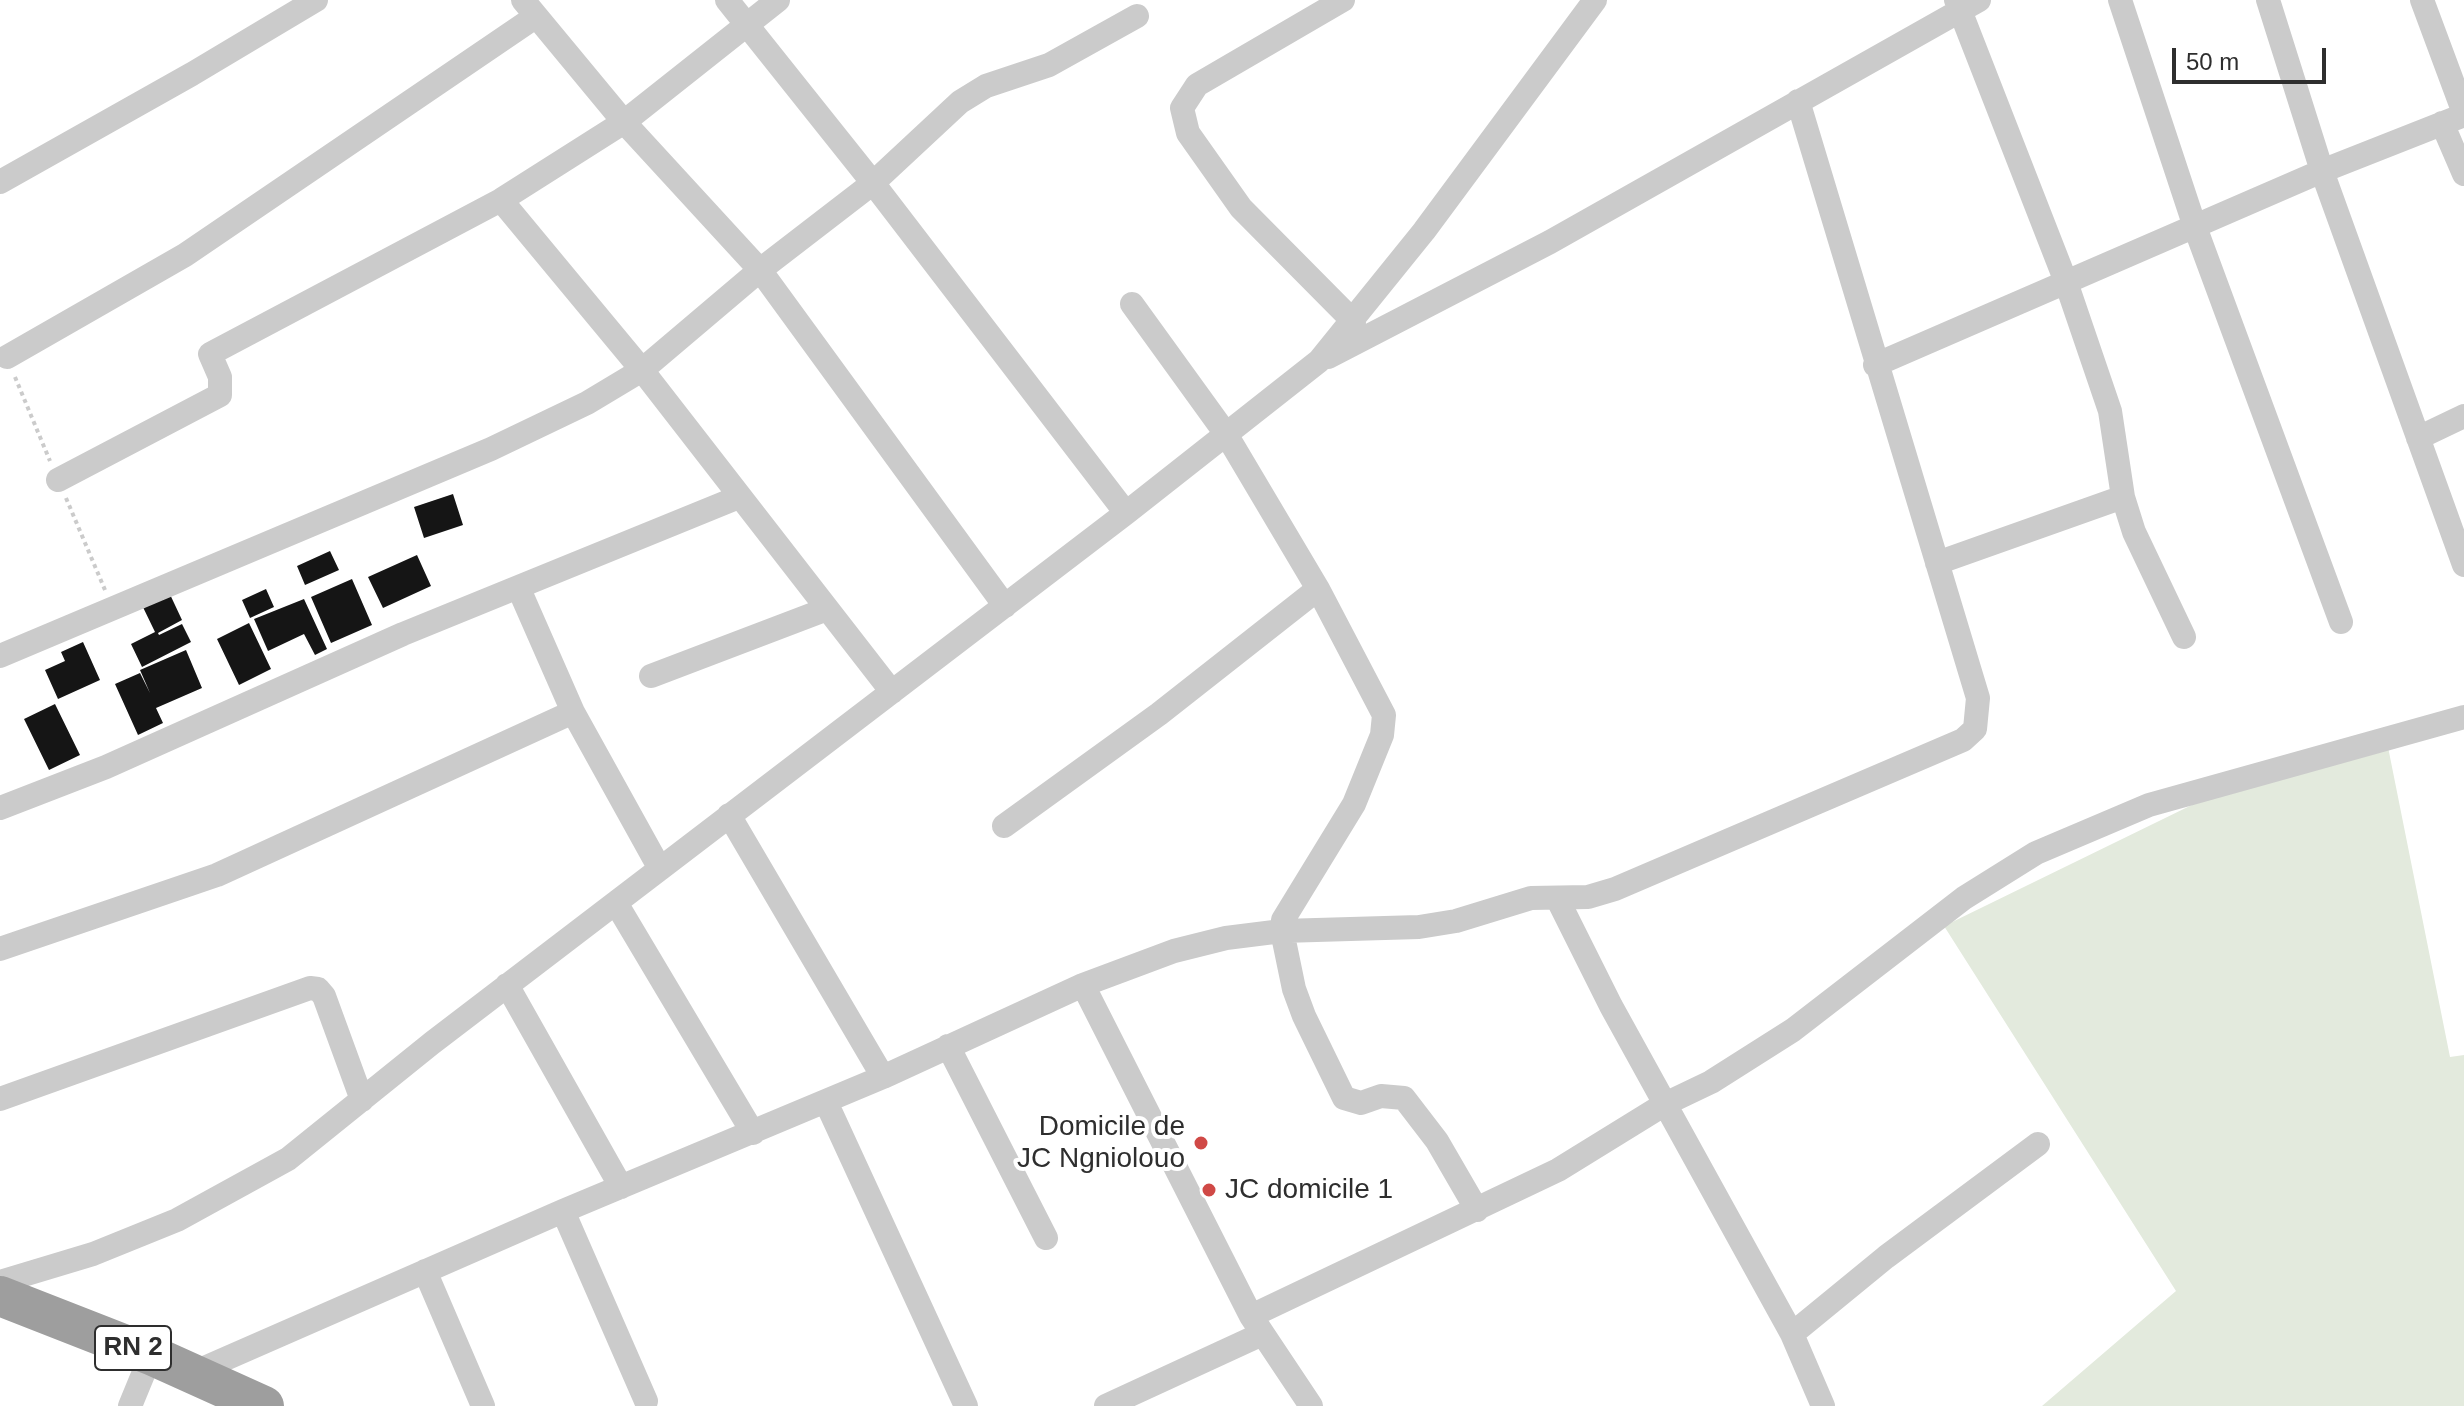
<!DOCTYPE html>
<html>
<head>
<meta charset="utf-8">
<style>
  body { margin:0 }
  #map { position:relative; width:2464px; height:1406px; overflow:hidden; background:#fff; font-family:Arial,sans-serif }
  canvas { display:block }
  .scale { position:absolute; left:2172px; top:48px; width:154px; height:36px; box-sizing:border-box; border:4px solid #2e2e2e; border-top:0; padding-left:10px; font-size:24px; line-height:28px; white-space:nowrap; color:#2e2e2e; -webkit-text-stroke:6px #fff; paint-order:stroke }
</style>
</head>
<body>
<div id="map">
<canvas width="2464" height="1406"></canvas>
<div class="scale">50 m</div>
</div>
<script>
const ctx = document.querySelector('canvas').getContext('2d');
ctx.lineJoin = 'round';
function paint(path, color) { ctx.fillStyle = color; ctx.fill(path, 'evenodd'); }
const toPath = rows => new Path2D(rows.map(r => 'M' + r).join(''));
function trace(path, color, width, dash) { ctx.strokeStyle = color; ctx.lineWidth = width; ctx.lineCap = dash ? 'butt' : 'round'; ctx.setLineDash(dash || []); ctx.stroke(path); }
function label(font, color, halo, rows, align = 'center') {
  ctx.font = font + ' Arial,sans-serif'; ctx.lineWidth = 8; ctx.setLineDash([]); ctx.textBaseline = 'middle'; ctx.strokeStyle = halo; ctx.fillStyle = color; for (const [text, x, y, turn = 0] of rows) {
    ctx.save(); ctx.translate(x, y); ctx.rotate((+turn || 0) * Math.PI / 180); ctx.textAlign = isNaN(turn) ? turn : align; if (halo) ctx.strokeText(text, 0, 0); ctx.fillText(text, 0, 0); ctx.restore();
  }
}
const green = toPath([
  [2386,737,2450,1057,2464,1055,2464,1406,2042,1406,2176,1291,1944,926,2200,801]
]);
const building = toPath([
  [453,494,463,525,424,538,414,507],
  [330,551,339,570,305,585,297,566],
  [417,555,431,586,383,608,368,577],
  [352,579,372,625,331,643,311,597],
  [167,588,182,620,158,633,159,635,182,624,191,642,142,667,131,644,155,632,140,601],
  [266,589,274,607,250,618,242,600],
  [304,599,327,649,315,655,304,634,268,651,254,619],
  [249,623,271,669,239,685,217,639],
  [83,642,100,680,58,699,45,670,65,661,61,652],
  [186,650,202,688,156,708,163,723,138,735,115,684,140,673,150,693,140,670],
  [55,704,80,755,49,770,24,719]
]);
const path = toPath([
  [15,377,50,461],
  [66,498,105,590]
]);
const minor = toPath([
  [523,0,624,122,760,270,1005,606],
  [727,0,873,183,1126,513],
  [1343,0,1197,85,1182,108,1188,133,1241,208,1354,322],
  [1956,0,2066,282,2110,411,2123,497,2134,532,2184,637],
  [2120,0,2195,227,2341,622],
  [2268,0,2322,171,2464,565],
  [2422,0,2464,113],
  [2442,123,2464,174],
  [0,182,192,74,316,0],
  [501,200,642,370,892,692],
  [1132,304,1226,434,1318,589,1384,715,1382,735,1354,804,1283,920,1282,931,1294,989,1304,1016,1344,1098,1361,1103,1381,1096,1404,1098,1437,1141,1477,1210],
  [7,357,185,255,535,17],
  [1328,357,1550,242,1979,0],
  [1875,365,2322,171,2464,115],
  [2418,438,2464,416],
  [58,480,220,395,220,377,210,354,501,200,624,122,778,0],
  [1937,563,2123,497],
  [519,589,573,712,660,869],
  [0,656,491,449,587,403,642,370,760,270,873,183,960,102,986,86,1049,65,1137,16],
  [651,676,827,609],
  [0,808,106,767,403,634,739,497],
  [729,815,883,1077],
  [1004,826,1159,714,1318,589],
  [1557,898,1611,1006,1792,1334,1823,1406],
  [616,903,753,1133],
  [0,949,217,875,573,712],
  [507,985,621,1187],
  [1083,985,1251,1316,1311,1406],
  [948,1046,1046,1238],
  [0,1099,310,988,318,989,324,996,362,1100],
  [826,1102,966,1406],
  [563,1211,646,1401],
  [425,1271,483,1406],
  [0,1282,93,1254,177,1220,288,1159,432,1043,1126,513,1319,361,1424,231,1595,0],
  [1251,1316,1558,1170,1665,1104,1711,1082,1793,1030,1964,898,2036,853,2149,805,2464,717],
  [1792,1334,1886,1257,2038,1144],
  [193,1373,563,1211,883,1077,1083,985,1174,951,1226,938,1282,931,1419,927,1456,921,1531,898,1588,897,1615,889,1963,740,1975,729,1978,698,1798,101],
  [130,1406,151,1355],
  [1106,1406,1262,1334]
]);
const trunk = toPath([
  [0,1296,151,1355,264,1406]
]);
const markers = [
  [1201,1143,8,"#d04946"],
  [1209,1190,8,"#d04946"]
];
const shields = [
  [133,1348,76]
];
const shieldNames = [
  ["RN 2",133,1348]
];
const poiNames = [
  ["Domicile de",1185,1127],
  ["JC Ngniolouo",1185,1159],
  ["JC domicile 1",1225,1190,"left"]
];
paint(green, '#e3eadd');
paint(building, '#151515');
trace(path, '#cbcbcb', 4, [4, 4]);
trace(minor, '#cbcbcb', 24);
trace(trunk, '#9e9e9e', 40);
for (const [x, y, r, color] of markers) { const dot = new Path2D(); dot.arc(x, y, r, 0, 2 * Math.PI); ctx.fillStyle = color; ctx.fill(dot); trace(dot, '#fff', 3); }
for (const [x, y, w] of shields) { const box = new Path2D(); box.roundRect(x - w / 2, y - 22, w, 44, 6); ctx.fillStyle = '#fff'; ctx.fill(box); trace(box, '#2e2e2e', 2); }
label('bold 26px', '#2e2e2e', null, shieldNames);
label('28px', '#2e2e2e', '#fff', poiNames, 'right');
</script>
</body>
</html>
